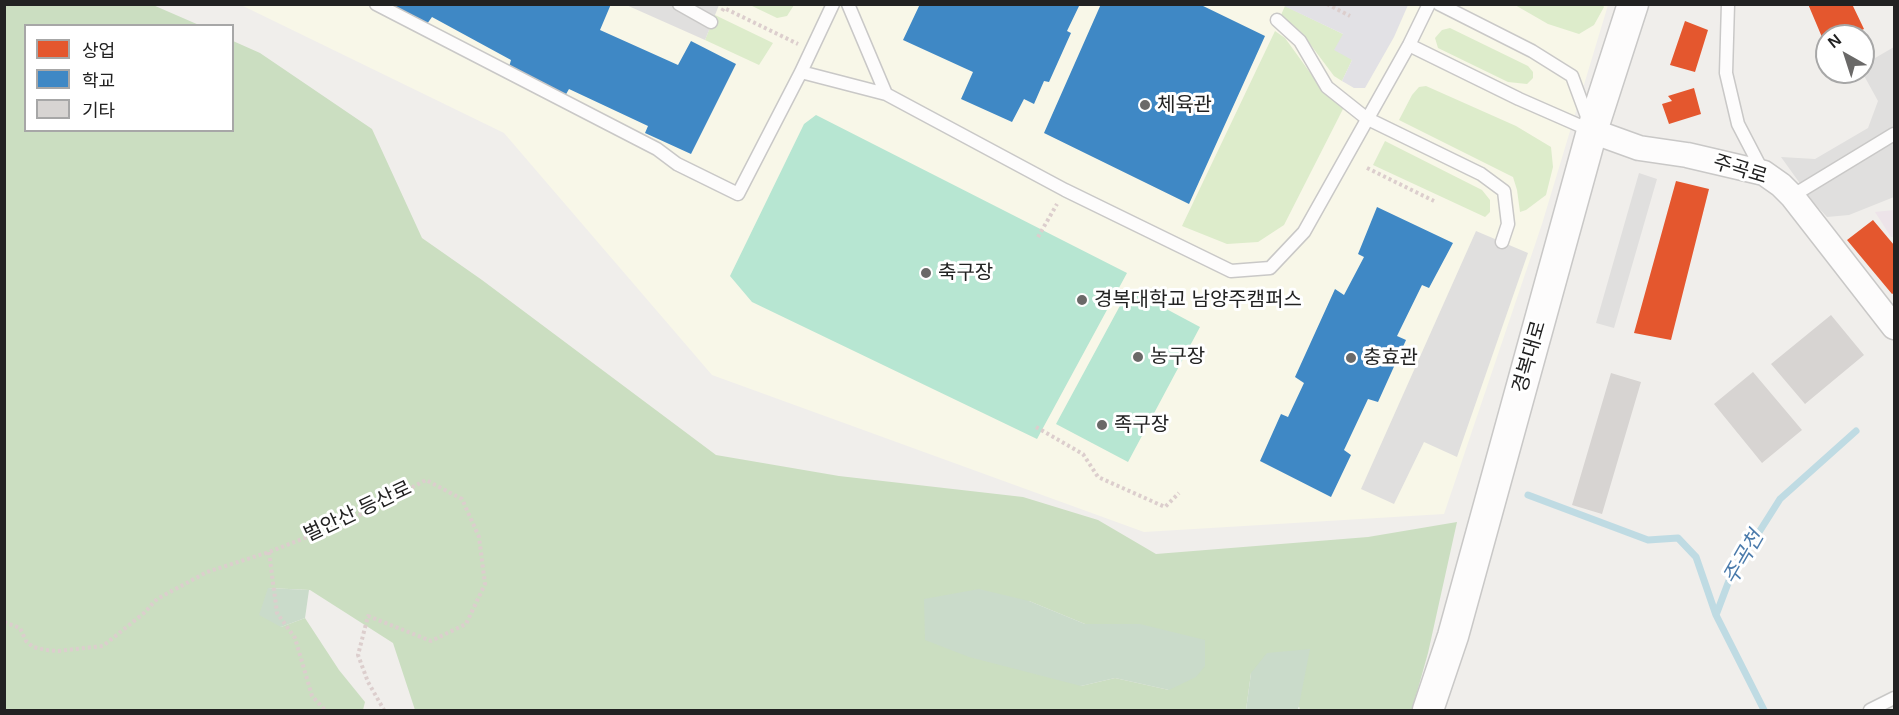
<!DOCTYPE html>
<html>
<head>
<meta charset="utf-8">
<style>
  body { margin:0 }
  #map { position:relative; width:1899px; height:715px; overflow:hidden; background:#f0eeeb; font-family:Arial,"Noto Sans KR",sans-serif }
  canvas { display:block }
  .frame { position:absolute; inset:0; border:6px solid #222; pointer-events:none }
  .legend { position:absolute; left:24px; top:24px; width:210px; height:108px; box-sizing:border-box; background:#fff; border:2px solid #a7a7a7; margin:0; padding:8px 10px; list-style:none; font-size:18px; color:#222 }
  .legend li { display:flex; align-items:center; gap:12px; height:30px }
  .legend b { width:30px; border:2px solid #a7a7a7 }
  .north { position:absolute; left:1815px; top:24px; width:60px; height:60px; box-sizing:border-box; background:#fff; border:2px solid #a7a7a7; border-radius:50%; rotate:321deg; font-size:16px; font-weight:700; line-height:24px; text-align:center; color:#222 }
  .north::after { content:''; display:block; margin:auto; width:21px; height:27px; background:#6a6968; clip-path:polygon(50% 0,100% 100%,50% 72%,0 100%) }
</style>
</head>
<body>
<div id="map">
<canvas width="1899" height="715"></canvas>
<div class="frame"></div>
<ul class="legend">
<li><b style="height:16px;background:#e4572e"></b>상업</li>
<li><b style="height:16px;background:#3f88c5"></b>학교</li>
<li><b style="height:16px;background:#d7d4d2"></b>기타</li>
</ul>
<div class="north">N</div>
</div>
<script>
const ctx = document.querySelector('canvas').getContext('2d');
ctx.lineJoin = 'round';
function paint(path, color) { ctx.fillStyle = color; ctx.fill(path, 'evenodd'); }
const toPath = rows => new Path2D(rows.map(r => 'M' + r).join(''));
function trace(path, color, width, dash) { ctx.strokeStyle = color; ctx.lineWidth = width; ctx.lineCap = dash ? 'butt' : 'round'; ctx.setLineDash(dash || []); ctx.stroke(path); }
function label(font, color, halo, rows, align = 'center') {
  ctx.font = font + ' Arial,"Noto Sans KR",sans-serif'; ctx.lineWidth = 6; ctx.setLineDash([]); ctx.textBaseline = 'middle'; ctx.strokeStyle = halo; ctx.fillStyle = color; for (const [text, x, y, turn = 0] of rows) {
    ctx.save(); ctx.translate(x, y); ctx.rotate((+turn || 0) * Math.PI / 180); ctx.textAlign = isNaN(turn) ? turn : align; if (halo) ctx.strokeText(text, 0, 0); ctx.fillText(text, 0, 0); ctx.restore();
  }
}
const industrial = toPath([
  [1894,210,1894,237,1891,237,1875,212]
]);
const education = toPath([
  [241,5,1608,5,1542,224,1444,514,1144,532,712,375,504,133]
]);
const grass = toPath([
  [1602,4,1604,7,1594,25,1579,34,1548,24,1515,5],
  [750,5,794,4,794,5,787,16,777,18],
  [1285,6,1343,34,1352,60,1342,81,1334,76,1301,32,1281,15],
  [715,15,773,43,759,65,705,40],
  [1450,28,1528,66,1533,72,1533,78,1527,84,1508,82,1438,48,1435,38,1442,30],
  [1275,31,1285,38,1319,85,1344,107,1284,225,1258,242,1227,244,1182,226],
  [1426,86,1516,126,1551,147,1553,167,1546,195,1526,210,1520,212,1517,190,1513,177,1399,120,1412,95,1419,87],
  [1385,141,1482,190,1490,200,1490,212,1485,217,1373,165]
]);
const forest = toPath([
  [4,5,153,5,199,25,26,26,26,130,232,130,233,41,260,53,372,129,422,238,482,280,716,455,839,476,1023,497,1098,520,1156,554,1368,537,1457,522,1428,653,1412,710,1298,710,1300,708,1251,673,1246,710,415,710,393,643,310,590,268,588,281,627,305,618,339,670,365,702,363,710,5,710],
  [1029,601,1085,624,1169,690,1115,678,1081,686]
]);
const cemetery = toPath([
  [268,588,309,590,305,618,281,627,259,615],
  [979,589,1029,601,1085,624,1140,624,1205,640,1205,666,1196,677,1169,690,1115,678,1081,686,969,657,925,640,924,599],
  [1310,649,1298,710,1246,710,1251,673,1267,653]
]);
const pitch = toPath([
  [816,115,1127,273,1037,439,752,302,730,276,804,124],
  [1129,289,1200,327,1128,462,1056,424]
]);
const parking = toPath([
  [624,4,719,5,705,40],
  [1894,47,1894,197,1849,215,1827,217,1814,203,1781,157,1815,159,1868,128,1878,101,1862,72,1863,65],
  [1639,173,1657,179,1614,328,1596,323],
  [1476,231,1528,253,1457,457,1424,442,1394,504,1361,489]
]);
const plaza = toPath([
  [1282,5,1408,5,1394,37,1365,88,1354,88,1342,81,1352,60,1334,50,1343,34]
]);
const shops = toPath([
  [1808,4,1852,4,1864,29,1848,36,1827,36,1827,49],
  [1685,21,1708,30,1695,72,1670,65],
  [1694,88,1701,114,1669,124,1662,104,1672,101,1668,96],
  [1676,181,1709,189,1671,340,1634,333],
  [1873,220,1894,245,1894,293,1892,294,1847,240]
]);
const schools = toPath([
  [389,4,611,4,600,30,678,65,691,41,736,64,691,154,645,133,648,126,569,89,565,96,509,67,511,60,432,17,427,24],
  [920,4,1080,4,1067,31,1071,33,1049,82,1044,81,1034,104,1024,99,1012,122,961,99,973,72,903,40],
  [1101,4,1199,4,1265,36,1189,204,1044,133],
  [1377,207,1453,243,1429,288,1422,285,1397,336,1406,340,1378,402,1368,399,1344,450,1351,455,1331,497,1260,461,1281,414,1288,417,1304,383,1295,377,1335,289,1344,295,1364,257,1358,254]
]);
const stream = toPath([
  [1528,495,1648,540,1678,538,1696,557,1716,615],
  [1764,710,1716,615,1730,578,1780,499,1856,431]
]);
const building = toPath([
  [1831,315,1864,355,1805,404,1771,364],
  [1753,372,1802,430,1762,463,1714,404],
  [1611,373,1641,382,1602,514,1572,505]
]);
const path = toPath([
  [1327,4,1350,16],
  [722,11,724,8,798,44],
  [1367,168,1434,201],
  [1038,237,1057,204],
  [1036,427,1083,454,1098,477,1165,507,1179,493],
  [269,552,277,613,295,638,312,696,325,710],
  [4,622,20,628,26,641,33,647,46,650,58,651,103,646,144,613,157,599,207,572,269,552,348,521,426,480,462,499,479,537,485,584,466,624,431,641,368,616,358,655,368,682,384,710]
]);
const service = toPath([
  [376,4,657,149,677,164,738,194,801,72,833,4],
  [679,4,711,22],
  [848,4,886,94],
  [1439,4,1532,51,1572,76,1589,122],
  [1728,4,1726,73,1738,124,1763,172],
  [1277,20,1300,41,1327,87,1366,118,1481,174,1504,191,1508,224,1502,242],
  [1409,45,1519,99,1592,131],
  [801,72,886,94,1065,190,1231,271,1270,268,1304,232,1409,45,1429,4],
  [1792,196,1894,134],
  [1870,710,1894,698]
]);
const minor = toPath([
  [1592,131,1639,148,1687,155,1764,173,1781,185,1792,196,1894,327]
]);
const tertiary = toPath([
  [1428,710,1453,636,1592,131,1633,4]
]);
const markers = [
  [1145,105,6,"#6a6968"],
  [926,273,6,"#6a6968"],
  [1082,300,6,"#6a6968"],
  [1138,357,6,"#6a6968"],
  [1351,358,6,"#6a6968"],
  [1102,425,6,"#6a6968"]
];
const poiNames = [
  ["체육관",1157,105],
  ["축구장",938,273],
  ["경복대학교 남양주캠퍼스",1094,300],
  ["농구장",1150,357],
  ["충효관",1363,358],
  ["족구장",1114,425]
];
const streetNames = [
  ["주곡로",1740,170,17],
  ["경복대로",1530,357,-74],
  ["벌안산 등산로",358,512,-25]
];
const waterNames = [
  ["주곡천",1744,558,-60]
];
paint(industrial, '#ede4e9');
paint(education, '#f8f7e8');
paint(grass, '#ddeccb');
paint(forest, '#cbdec1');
paint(cemetery, '#cadbca');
paint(pitch, '#b7e6d2');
paint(parking, '#e0dfde');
paint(plaza, '#e2e1e5');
paint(shops, '#e4572e');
paint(schools, '#3f88c5');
trace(stream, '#bfdbe3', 7);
paint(building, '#d7d4d2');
trace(service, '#c9c8c7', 15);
trace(minor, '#c9c8c7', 27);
trace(tertiary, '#c9c8c7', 33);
trace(path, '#dccecd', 4, [3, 3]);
trace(service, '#fdfcfc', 12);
trace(minor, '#fdfcfc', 24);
trace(tertiary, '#fdfcfc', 30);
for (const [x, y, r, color] of markers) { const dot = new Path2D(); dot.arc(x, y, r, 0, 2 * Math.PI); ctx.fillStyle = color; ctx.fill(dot); trace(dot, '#fff', 2); }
label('20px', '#222', '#fff', poiNames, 'left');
label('20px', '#222', '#fff', streetNames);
label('italic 21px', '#4a7aab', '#fff', waterNames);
</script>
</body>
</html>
